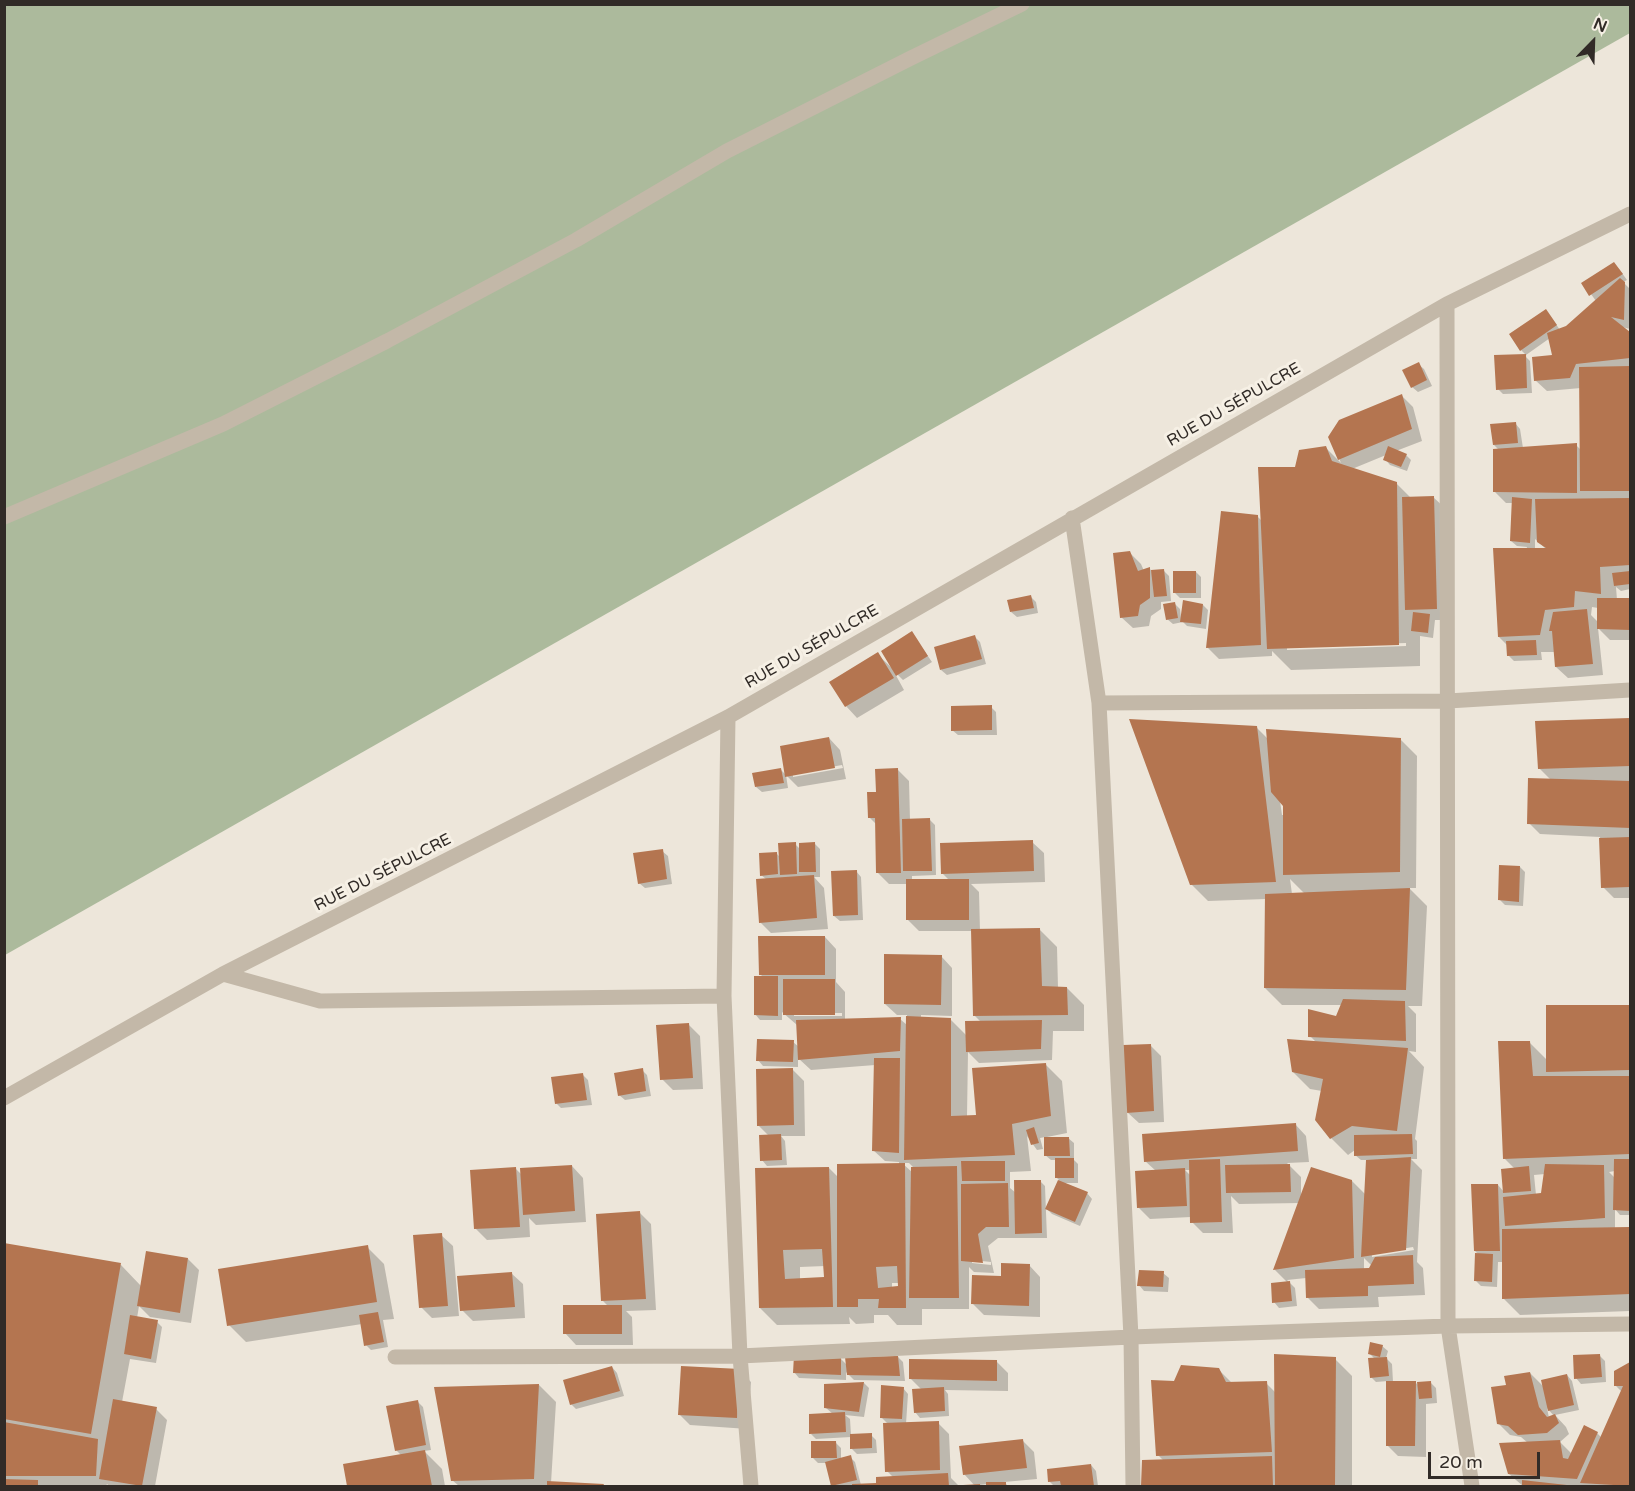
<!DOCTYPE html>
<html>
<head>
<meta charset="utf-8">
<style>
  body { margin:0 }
  #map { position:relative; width:1635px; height:1491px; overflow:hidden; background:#ede6da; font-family:"Varela Round",sans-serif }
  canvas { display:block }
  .frame { position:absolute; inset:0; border:6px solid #312b27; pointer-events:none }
  .north { position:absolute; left:1563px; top:12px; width:60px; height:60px; -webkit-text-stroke:4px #f6f0e5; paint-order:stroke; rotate:23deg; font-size:16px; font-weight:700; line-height:24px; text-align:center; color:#312b27 }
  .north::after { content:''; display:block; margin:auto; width:21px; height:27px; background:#312b27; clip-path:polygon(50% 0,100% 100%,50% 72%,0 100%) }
  .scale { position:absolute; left:1428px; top:1452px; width:112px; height:27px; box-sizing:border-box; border:3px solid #312b27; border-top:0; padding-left:8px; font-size:18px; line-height:21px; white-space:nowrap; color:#312b27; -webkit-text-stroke:4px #f6f0e5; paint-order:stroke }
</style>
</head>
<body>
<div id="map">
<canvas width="1635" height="1491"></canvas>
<div class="frame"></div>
<div class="north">N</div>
<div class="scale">20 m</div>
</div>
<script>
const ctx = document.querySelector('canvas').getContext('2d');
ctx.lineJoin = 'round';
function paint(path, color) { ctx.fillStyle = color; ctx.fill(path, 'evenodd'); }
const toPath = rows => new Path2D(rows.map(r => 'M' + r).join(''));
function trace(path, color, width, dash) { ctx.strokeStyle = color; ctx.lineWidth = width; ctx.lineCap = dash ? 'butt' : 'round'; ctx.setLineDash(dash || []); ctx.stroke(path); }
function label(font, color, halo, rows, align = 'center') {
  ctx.font = font + ' "Varela Round",sans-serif'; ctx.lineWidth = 6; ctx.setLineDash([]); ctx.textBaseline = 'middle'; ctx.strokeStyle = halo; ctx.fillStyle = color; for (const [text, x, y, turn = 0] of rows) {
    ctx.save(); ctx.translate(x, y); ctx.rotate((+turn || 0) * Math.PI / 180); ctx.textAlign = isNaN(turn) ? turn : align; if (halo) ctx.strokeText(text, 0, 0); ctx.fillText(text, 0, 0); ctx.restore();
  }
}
const green = toPath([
  [5,5,1630,5,1630,33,5,955]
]);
const shadow = toPath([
  [1619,269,1627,280,1623,282,1630,289,1630,329,1622,327,1630,334,1630,589,1621,591,1616,587,1617,600,1630,600,1630,640,1610,640,1598,628,1603,675,1568,678,1556,667,1555,652,1541,652,1542,660,1514,661,1509,656,1508,646,1499,637,1527,547,1517,546,1511,541,1513,503,1506,503,1495,492,1499,450,1494,445,1515,423,1520,429,1523,448,1576,445,1581,450,1581,388,1547,391,1535,380,1553,356,1550,338,1526,355,1521,350,1551,317,1560,330,1567,328,1596,301,1583,283],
  [1535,539,1546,549,1535,549],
  [1592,607,1598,608,1598,622,1591,615],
  [1525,356,1530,361,1532,393,1503,394,1498,389],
  [1418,364,1424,369,1432,386,1418,392,1412,387],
  [1402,396,1413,407,1422,441,1396,451,1406,455,1411,460,1407,471,1390,465,1385,459,1386,455,1352,469,1396,483,1411,498,1433,497,1445,508,1448,620,1435,620,1433,638,1420,636,1420,666,1291,670,1272,651,1272,656,1219,659,1208,648,1257,516,1262,521,1297,468,1325,447,1341,463,1330,437],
  [1406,643,1406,646,1287,650,1287,647],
  [1130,553,1141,564,1144,571,1150,569,1152,572,1164,571,1169,576,1171,601,1161,602,1161,609,1151,616,1149,626,1133,628,1121,617],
  [1196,572,1201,577,1201,598,1180,598,1175,593],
  [1031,597,1036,602,1038,613,1017,617,1011,612],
  [1174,603,1180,609,1181,618,1203,605,1208,610,1206,629,1187,626,1183,622,1173,624,1167,619],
  [912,633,932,662,903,680,893,670,904,690,857,718,846,706,877,654,893,669],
  [974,636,980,642,986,664,947,675,941,670],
  [991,707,996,712,997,735,958,735,952,730],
  [1630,719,1630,898,1614,898,1603,887,1600,837,1540,834,1529,823,1551,780,1539,768,1537,723],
  [1257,728,1269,740,1400,739,1417,756,1416,888,1409,888,1427,906,1422,1006,1408,1006,1416,1014,1416,1052,1409,1051,1424,1067,1415,1139,1417,1141,1417,1159,1411,1159,1422,1170,1417,1262,1423,1268,1425,1295,1378,1297,1379,1307,1319,1309,1308,1298,1306,1278,1287,1280,1295,1288,1297,1306,1279,1308,1274,1302,1288,1283,1275,1270,1300,1203,1239,1204,1231,1196,1233,1233,1203,1233,1192,1222,1191,1217,1150,1219,1139,1208,1156,1171,1145,1161,1295,1124,1306,1136,1309,1162,1287,1163,1301,1177,1301,1198,1352,1181,1366,1195,1368,1160,1361,1160,1355,1155,1355,1150,1348,1155,1331,1138,1322,1091,1310,1089,1293,1072,1317,1043,1310,1036,1337,1018,1342,1005,1282,1005,1265,988,1266,899,1208,901,1191,884],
  [1280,801,1284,805,1284,815,1282,815],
  [1290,879,1305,894,1292,894],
  [1185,1170,1191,1170,1191,1176],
  [1413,1247,1414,1250,1372,1257,1372,1254],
  [1364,1258,1372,1266,1370,1269,1364,1269],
  [829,738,840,750,846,779,798,787,787,776],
  [842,765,843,768,793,777,793,774],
  [780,769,786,775,788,788,762,792,756,787],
  [898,770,909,781,910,820,930,820,935,825,936,875,912,876,912,880,950,881,942,873,1032,842,1044,853,1045,882,971,884,979,892,980,931,1040,930,1057,947,1058,988,1067,988,1084,1005,1084,1031,1053,1031,1052,1060,979,1063,968,1052,967,1116,977,1116,1045,1064,1062,1081,1067,1133,1047,1137,1048,1138,1068,1138,1074,1143,1074,1160,1078,1164,1078,1183,1061,1183,1087,1193,1092,1199,1080,1226,1052,1214,1047,1209,1059,1180,1057,1178,1057,1160,1051,1160,1045,1155,1045,1137,1040,1138,1043,1149,1037,1150,1027,1136,1031,1171,1010,1172,1010,1188,1016,1193,1040,1181,1045,1186,1047,1238,998,1238,988,1246,994,1273,974,1272,969,1267,969,1309,922,1309,922,1325,897,1325,888,1315,874,1315,874,1323,856,1324,849,1317,850,1324,777,1325,760,1308,757,1169,829,1168,839,1178,899,1165,899,1162,885,1161,873,1150,875,1065,811,1070,798,1058,798,1067,763,1066,758,1060,793,1042,799,1047,797,1025,782,1012,782,1020,760,1020,755,1014,764,978,760,974,825,937,836,949,836,982,845,992,845,1020,900,1019,907,1025,907,1015,897,1015,885,1004,941,956,952,968,952,1016,921,1015,921,1018,951,1020,967,1036,981,1022,974,1015,973,931,919,931,907,919,907,884,889,884,878,873,877,825,870,818,877,793],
  [794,1013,842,1013,842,1016,794,1016],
  [902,1163,909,1163,913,1167,913,1173],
  [972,1260,991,1262,991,1265,972,1263],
  [825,1266,825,1278,800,1280,800,1267],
  [892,1283,900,1283,900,1287,892,1288],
  [795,844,800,849,815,844,820,849,820,877,814,877,824,888,828,929,771,933,760,922,766,879,761,875,776,853,781,858],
  [662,851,668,856,672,884,645,888,639,883],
  [1520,867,1525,872,1523,906,1505,905,1500,900],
  [856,871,861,877,863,920,840,921,834,916],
  [1630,1006,1630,1215,1620,1215,1615,1209,1615,1228,1630,1228,1630,1311,1520,1315,1503,1298,1503,1262,1498,1262,1497,1287,1481,1286,1476,1281,1479,1255,1475,1251,1498,1185,1504,1192,1515,1169,1504,1158,1530,1043,1547,1060,1548,1007],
  [1615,1171,1615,1178,1609,1172],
  [1545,1174,1542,1194,1536,1195,1534,1175],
  [688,1024,700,1036,703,1089,673,1090,662,1079],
  [1150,1045,1161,1056,1164,1122,1139,1123,1127,1112],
  [642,1070,647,1075,651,1096,625,1100,619,1095],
  [793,1070,804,1081,805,1136,781,1136,785,1141,787,1165,767,1166,762,1160,769,1136,758,1125],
  [583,1075,588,1080,592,1105,561,1108,556,1103],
  [572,1166,583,1178,586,1222,536,1225,529,1218,530,1237,487,1240,475,1228,516,1169,522,1175],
  [640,1213,651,1224,656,1310,626,1311,632,1317,633,1345,576,1345,565,1333,608,1306,603,1301],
  [441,1235,453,1246,459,1316,432,1318,421,1307],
  [4,1244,121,1265,141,1286,188,1259,199,1270,191,1323,150,1317,139,1306,137,1318,157,1322,162,1327,156,1363,130,1359,122,1402,156,1409,167,1420,155,1486,109,1486,107,1484,106,1486,4,1486],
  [367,1247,384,1264,394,1319,383,1320,388,1347,371,1350,366,1345,362,1324,246,1342,229,1325],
  [1029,1265,1040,1277,1040,1317,984,1315,973,1304,1002,1278],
  [511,1273,523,1284,525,1318,473,1321,462,1310],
  [1163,1273,1169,1278,1168,1292,1144,1291,1139,1285],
  [1382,1346,1388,1351,1386,1358,1392,1364,1393,1382,1415,1382,1419,1386,1431,1383,1436,1388,1437,1403,1426,1404,1426,1457,1398,1456,1387,1445,1388,1381,1376,1382,1371,1377,1375,1359,1369,1353],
  [1599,1355,1605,1361,1606,1382,1581,1384,1576,1378],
  [898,1357,903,1362,905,1381,854,1380,846,1372,846,1380,799,1378,794,1372,841,1359,847,1365],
  [1335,1359,1352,1376,1352,1486,1143,1486,1143,1462,1164,1461,1158,1455,1175,1383,1219,1370,1232,1383,1266,1383,1276,1393],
  [997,1362,1008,1373,1008,1391,945,1390,948,1394,949,1416,920,1418,915,1412,922,1390,910,1378],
  [1630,1364,1630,1486,1523,1486,1509,1474,1528,1443,1521,1437,1510,1435,1499,1424,1508,1386,1530,1373,1544,1387,1567,1375,1572,1381,1579,1410,1555,1415,1566,1427,1569,1434,1560,1442,1572,1454,1597,1433,1602,1438,1622,1392,1616,1386,1616,1372],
  [1547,1408,1554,1416,1549,1418],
  [612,1367,617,1373,624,1396,576,1409,571,1404],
  [740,1371,751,1382,748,1429,690,1425,679,1414],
  [864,1383,869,1388,864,1417,845,1415,850,1419,851,1435,871,1435,876,1440,877,1453,857,1454,851,1448,851,1437,816,1439,811,1434,833,1414,826,1408],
  [539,1385,556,1402,551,1483,604,1486,348,1486,344,1465,402,1456,396,1450,418,1402,423,1407,431,1450,424,1451,442,1469,445,1486,459,1486,452,1480],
  [903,1388,908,1394,906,1424,938,1423,949,1434,951,1478,959,1486,975,1486,964,1474,1023,1441,1034,1452,1037,1479,1004,1482,1008,1486,988,1486,988,1484,979,1485,981,1486,834,1486,827,1463,818,1463,813,1458,836,1443,841,1448,841,1459,850,1457,855,1462,861,1485,878,1484,893,1477,887,1471,889,1425,881,1417],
  [1091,1465,1096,1471,1098,1486,1054,1486,1049,1481]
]);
const building = toPath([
  [1614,262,1623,274,1589,296,1581,283],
  [1620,278,1625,282,1624,320,1611,317,1630,332,1630,358,1576,364,1570,378,1534,381,1532,357,1552,355,1547,333,1566,326],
  [1546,309,1557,325,1520,351,1509,334],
  [1526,354,1527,388,1496,390,1494,355],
  [1419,362,1427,380,1411,388,1402,370],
  [1630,366,1630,491,1580,491,1579,367],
  [1402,394,1412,429,1338,460,1328,437,1339,420],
  [1516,422,1518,443,1493,445,1490,424],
  [1577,443,1577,493,1493,492,1493,449],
  [1326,446,1332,461,1397,482,1399,645,1267,649,1258,467,1295,467,1299,450],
  [1388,446,1407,454,1401,467,1383,460],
  [1434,496,1437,609,1405,610,1402,497],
  [1512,497,1532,499,1530,543,1510,541],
  [1630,498,1630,565,1600,567,1601,594,1575,591,1574,607,1545,610,1540,635,1498,637,1493,548,1546,548,1537,542,1535,499],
  [1221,511,1258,515,1261,645,1206,648],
  [1130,551,1138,571,1150,567,1150,598,1140,605,1138,616,1120,618,1113,553],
  [1164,569,1167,596,1154,597,1151,570],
  [1173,571,1196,571,1196,593,1173,593],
  [1630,571,1630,584,1614,586,1612,573],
  [1031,595,1034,608,1010,612,1007,600],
  [1597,598,1630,598,1630,630,1597,629],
  [1183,600,1203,604,1201,624,1180,622],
  [1175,602,1178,618,1166,620,1163,604],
  [1587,609,1593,664,1555,667,1552,631,1549,631,1553,612],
  [1413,612,1430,614,1428,633,1411,631],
  [912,631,928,656,896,676,881,651],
  [975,635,982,659,940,670,934,647],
  [1536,640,1537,655,1507,656,1506,641],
  [878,652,894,678,845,707,829,682],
  [992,705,992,730,951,731,951,706],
  [1630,718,1630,766,1538,769,1535,721],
  [1129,719,1257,726,1276,882,1190,885],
  [1266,729,1401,738,1400,872,1283,875,1283,806,1271,792],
  [829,737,835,768,785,777,780,746],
  [781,768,784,783,755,787,752,773],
  [898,768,901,873,876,873,875,818,868,818,867,792,876,792,875,769],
  [1528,778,1630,781,1630,828,1527,824],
  [930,818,932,871,903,871,902,819],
  [1630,837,1630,887,1601,888,1599,838],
  [1033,840,1034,871,941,874,940,843],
  [796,842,797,874,780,875,778,843],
  [815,842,816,872,799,872,799,843],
  [663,849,667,879,638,884,633,853],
  [777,852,778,874,760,876,759,853],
  [1499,865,1520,866,1519,902,1498,900],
  [857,870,858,915,833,916,831,871],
  [814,875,817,918,759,923,756,879],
  [906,879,969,879,969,920,906,920],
  [1410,888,1406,990,1264,988,1265,894],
  [1040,928,1042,986,1067,987,1068,1015,973,1016,971,929],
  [758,936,825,936,825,975,759,975],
  [884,954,942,955,941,1005,884,1004],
  [754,976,778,976,778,1016,754,1015],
  [783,979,835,979,835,1015,783,1015],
  [1343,999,1405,1001,1406,1041,1308,1037,1308,1009,1336,1016],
  [1546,1005,1630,1005,1630,1070,1546,1072],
  [906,1016,951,1018,951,1116,976,1115,972,1068,1046,1063,1051,1116,1012,1124,1015,1155,904,1160],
  [901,1017,900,1051,798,1060,796,1020],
  [1042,1020,1041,1049,966,1052,965,1021],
  [689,1023,693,1078,660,1080,656,1025],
  [757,1039,794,1040,793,1062,756,1061],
  [1287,1039,1408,1048,1397,1131,1352,1126,1330,1139,1315,1120,1323,1079,1292,1072],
  [1498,1041,1530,1041,1533,1076,1630,1076,1630,1154,1503,1159],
  [1151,1044,1154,1111,1126,1113,1123,1045],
  [874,1058,900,1058,899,1153,872,1151],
  [643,1068,646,1091,618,1096,614,1073],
  [793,1068,794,1125,757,1126,756,1069],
  [583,1073,587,1100,555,1104,551,1077],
  [1296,1123,1298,1151,1144,1162,1142,1134],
  [1034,1127,1039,1143,1031,1145,1026,1130],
  [781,1134,782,1160,760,1161,759,1135],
  [1412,1134,1413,1154,1354,1156,1354,1135],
  [1044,1137,1069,1137,1070,1156,1044,1156],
  [1411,1157,1406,1250,1361,1257,1366,1160],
  [1055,1158,1074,1158,1074,1178,1055,1178],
  [1220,1159,1222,1222,1190,1223,1189,1160],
  [1614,1159,1630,1159,1630,1211,1613,1210],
  [961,1161,1005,1161,1005,1181,962,1181],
  [905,1163,906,1308,878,1308,879,1299,858,1299,858,1307,837,1307,837,1164],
  [897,1266,898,1286,878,1288,876,1267],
  [1290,1164,1291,1192,1226,1193,1225,1165],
  [1545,1164,1604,1165,1605,1218,1505,1226,1503,1197,1541,1193],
  [572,1165,575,1211,523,1215,520,1168],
  [957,1166,959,1298,909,1298,911,1167],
  [1529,1166,1531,1191,1503,1193,1501,1169],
  [516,1167,520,1227,474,1229,470,1170],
  [829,1167,833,1307,759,1308,755,1168],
  [822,1249,824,1277,785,1279,783,1250],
  [1311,1167,1352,1180,1354,1258,1273,1270],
  [1185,1168,1187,1206,1137,1208,1135,1171],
  [1014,1180,1041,1180,1042,1233,1015,1234],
  [1058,1180,1088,1192,1075,1222,1045,1209],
  [1008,1183,1009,1227,986,1227,978,1234,983,1263,961,1261,961,1184],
  [1471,1184,1498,1184,1500,1251,1474,1251],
  [640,1211,646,1299,601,1301,596,1214],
  [1630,1227,1630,1294,1502,1299,1502,1229],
  [442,1233,448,1306,419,1308,413,1235],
  [4,1243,121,1263,91,1434,4,1419],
  [368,1245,377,1302,227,1326,218,1269],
  [146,1251,188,1258,180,1313,137,1306],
  [1475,1253,1493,1254,1492,1282,1474,1281],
  [1413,1255,1414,1284,1368,1286,1368,1296,1306,1298,1305,1270,1369,1268,1375,1257],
  [1001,1263,1030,1264,1029,1306,971,1304,972,1275,1001,1276],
  [1139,1270,1164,1271,1163,1287,1137,1286],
  [512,1272,515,1307,460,1311,457,1276],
  [1290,1281,1292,1301,1272,1303,1271,1283],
  [563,1305,622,1305,622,1334,563,1334],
  [378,1312,384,1342,364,1346,359,1315],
  [130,1315,158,1320,151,1359,124,1354],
  [1370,1342,1383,1345,1380,1357,1368,1354],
  [1274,1354,1336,1357,1335,1486,1275,1486],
  [1600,1354,1602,1377,1574,1379,1573,1355],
  [794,1355,841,1357,841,1375,793,1373],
  [898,1356,900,1376,847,1375,845,1357],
  [1387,1357,1389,1376,1370,1378,1368,1358],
  [909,1359,997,1360,997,1381,909,1379],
  [1630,1362,1630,1486,1580,1483,1623,1386,1614,1386,1614,1371],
  [1181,1365,1219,1368,1226,1382,1267,1381,1272,1452,1156,1456,1151,1380,1174,1381],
  [612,1366,620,1391,570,1405,563,1380],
  [681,1366,740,1369,737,1418,678,1415],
  [1530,1372,1539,1407,1547,1417,1555,1414,1559,1423,1547,1433,1518,1435,1508,1426,1497,1424,1491,1387,1506,1385,1504,1376],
  [1567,1374,1574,1405,1548,1411,1541,1380],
  [1386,1381,1416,1381,1415,1446,1386,1446],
  [1431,1381,1432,1398,1419,1399,1417,1382],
  [864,1382,859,1412,824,1408,824,1384],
  [539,1384,534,1479,451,1481,434,1387],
  [881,1385,904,1387,902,1419,880,1418],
  [944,1387,945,1411,914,1413,912,1389],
  [113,1399,157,1407,142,1486,99,1479],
  [418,1400,426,1445,395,1451,386,1406],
  [845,1412,846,1432,809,1434,809,1414],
  [939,1421,940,1470,885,1472,883,1423],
  [4,1422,98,1439,96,1476,4,1476],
  [1584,1425,1598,1432,1577,1479,1508,1474,1499,1443,1560,1440,1563,1458,1568,1459],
  [872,1433,872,1448,850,1449,850,1434],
  [1023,1439,1027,1468,963,1475,959,1446],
  [811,1441,836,1441,837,1458,811,1458],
  [425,1450,432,1486,347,1486,343,1464],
  [851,1455,857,1480,831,1486,825,1462],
  [1272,1456,1273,1486,1141,1486,1142,1460],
  [1091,1464,1094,1486,1061,1486,1060,1481,1048,1482,1047,1469],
  [948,1473,949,1486,852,1486,852,1484,876,1483,876,1477],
  [4,1479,38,1480,38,1486,4,1486],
  [1522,1480,1567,1485,1567,1486,1522,1486],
  [547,1481,604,1484,603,1486,547,1486],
  [986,1482,1006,1482,1006,1486,986,1486],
  [980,1484,980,1486,964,1486,963,1485]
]);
const lane = toPath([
  [4,517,223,424,387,341,576,240,727,151,911,58,1022,4]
]);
const street = toPath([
  [1447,304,1448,1326,1472,1486],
  [1072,518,1099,703,1131,1337,1133,1486],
  [1099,703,1448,701,1630,690],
  [728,717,724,996,740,1356,751,1486],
  [223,974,320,1001,724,996],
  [4,1098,223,974,728,717,1447,304,1630,214],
  [395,1357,740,1356,1131,1337,1448,1326,1630,1324]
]);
const streetNames = [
  ["RUE DU SÉPULCRE",1234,405,-30],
  ["RUE DU SÉPULCRE",812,647,-30],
  ["RUE DU SÉPULCRE",383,873,-27]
];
paint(green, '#acba9c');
paint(shadow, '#0003');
paint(building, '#b47550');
trace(lane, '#c3b8a8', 15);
trace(street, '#c3b8a8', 15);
label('16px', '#312b27', '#f6f0e5', streetNames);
</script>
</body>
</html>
